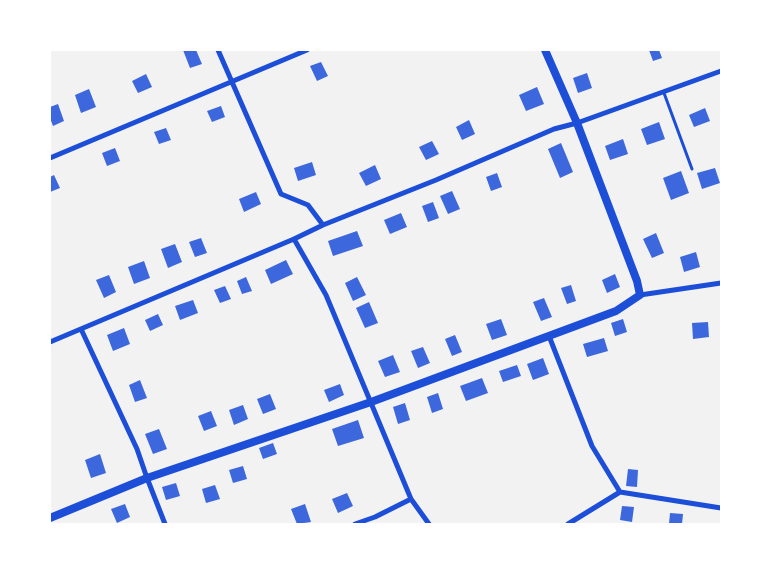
<!DOCTYPE html>
<html>
<head>
<meta charset="utf-8">
<style>
  body { margin:0 }
  #map { position:relative; width:771px; height:574px; overflow:hidden; background:#f2f2f2; font-family:Barlow,sans-serif }
  canvas { display:block }
  .frame { position:absolute; inset:0; border:51px solid #fff; pointer-events:none }
</style>
</head>
<body>
<div id="map">
<canvas width="771" height="574"></canvas>
<div class="frame"></div>
</div>
<script>
const ctx = document.querySelector('canvas').getContext('2d');
ctx.lineJoin = 'round';
function paint(path, color) { ctx.fillStyle = color; ctx.fill(path, 'evenodd'); }
const toPath = rows => new Path2D(rows.map(r => 'M' + r).join(''));
function trace(path, color, width, dash) { ctx.strokeStyle = color; ctx.lineWidth = width; ctx.lineCap = dash ? 'butt' : 'round'; ctx.setLineDash(dash || []); ctx.stroke(path); }
const building = toPath([
  [183,50,196,50,202,64,190,68],
  [649,50,659,50,662,58,653,61],
  [321,62,328,76,317,81,310,66],
  [587,73,592,88,578,93,573,78],
  [146,74,152,87,138,93,132,81],
  [537,87,544,104,526,111,519,95],
  [89,89,96,107,81,113,75,95],
  [58,104,64,121,53,126,50,118,50,107],
  [221,106,225,117,212,122,207,111],
  [705,108,710,121,694,127,689,115],
  [469,120,475,134,462,140,456,127],
  [659,122,665,139,647,145,641,129],
  [166,128,171,140,159,144,154,132],
  [623,139,628,154,610,160,605,146],
  [432,141,439,154,426,160,419,147],
  [561,143,573,172,560,178,548,149],
  [115,148,120,161,107,166,102,153],
  [312,162,316,175,298,181,294,168],
  [375,165,381,179,366,186,359,173],
  [715,168,720,183,702,189,697,173],
  [681,171,689,193,671,200,663,178],
  [497,173,502,187,491,191,486,177],
  [54,175,60,188,50,192,50,177],
  [452,191,460,209,448,214,440,196],
  [256,192,261,204,244,212,239,199],
  [433,202,439,218,428,222,422,206],
  [401,213,407,227,390,234,384,220],
  [357,231,363,246,333,256,328,241],
  [656,233,664,253,652,258,643,239],
  [201,238,207,253,195,257,189,242],
  [175,244,182,262,168,268,161,249],
  [696,252,700,267,684,272,680,257],
  [286,260,293,274,271,284,265,270],
  [144,261,150,278,134,284,128,267],
  [615,274,620,287,607,293,602,280],
  [109,275,116,292,104,298,96,280],
  [246,277,252,291,242,294,237,281],
  [357,277,366,295,353,301,345,283],
  [571,285,576,301,567,304,561,288],
  [225,286,231,299,220,303,214,290],
  [544,298,552,317,541,321,533,302],
  [193,300,198,313,180,320,175,306],
  [369,302,378,323,365,328,356,308],
  [158,314,163,325,150,331,145,320],
  [501,319,507,335,492,340,486,324],
  [623,319,627,332,615,336,611,323],
  [708,322,709,337,693,339,692,323],
  [124,328,130,344,113,351,107,335],
  [455,335,462,352,452,356,445,339],
  [604,338,608,351,587,357,583,344],
  [423,347,430,363,418,368,411,351],
  [393,355,400,372,385,377,378,361],
  [543,358,549,374,533,380,527,364],
  [517,365,521,376,503,382,499,371],
  [482,378,488,393,466,401,460,386],
  [140,380,147,398,135,402,129,385],
  [340,384,344,395,329,402,324,390],
  [438,393,443,409,432,413,427,397],
  [270,394,276,409,263,414,257,399],
  [405,403,410,420,398,424,393,407],
  [243,405,248,419,234,425,229,410],
  [211,411,217,426,204,431,198,416],
  [358,420,364,438,338,446,332,429],
  [159,429,167,449,153,454,145,434],
  [273,443,277,454,263,459,259,448],
  [100,454,106,473,91,478,85,460],
  [243,466,247,479,233,483,229,470],
  [628,469,638,470,637,487,626,486],
  [176,483,180,496,166,500,162,487],
  [215,485,220,499,206,503,202,489],
  [347,493,353,506,338,513,332,499],
  [125,504,130,517,117,523,111,509],
  [305,504,311,522,297,524,291,509],
  [622,506,634,507,632,522,620,520],
  [670,513,683,514,682,524,669,524]
]);
const service = toPath([
  [664,93,692,169]
]);
const minor = toPath([
  [218,50,281,194,308,205,323,225],
  [50,158,307,50],
  [294,239,326,295,411,499,429,524],
  [640,295,721,283],
  [81,329,137,449,147,478,165,524],
  [549,336,592,446,620,492],
  [50,342,294,239,323,225,436,180,554,129,577,123,721,71],
  [355,524,375,517,411,499],
  [568,524,620,492,721,508]
]);
const tertiary = toPath([
  [50,518,147,478,371,402,616,311,640,295,637,281,577,123,545,50]
]);
paint(building, '#3d67dc');
trace(service, '#1d4ed8', 3);
trace(minor, '#1d4ed8', 5);
trace(tertiary, '#1d4ed8', 8);
</script>
</body>
</html>
